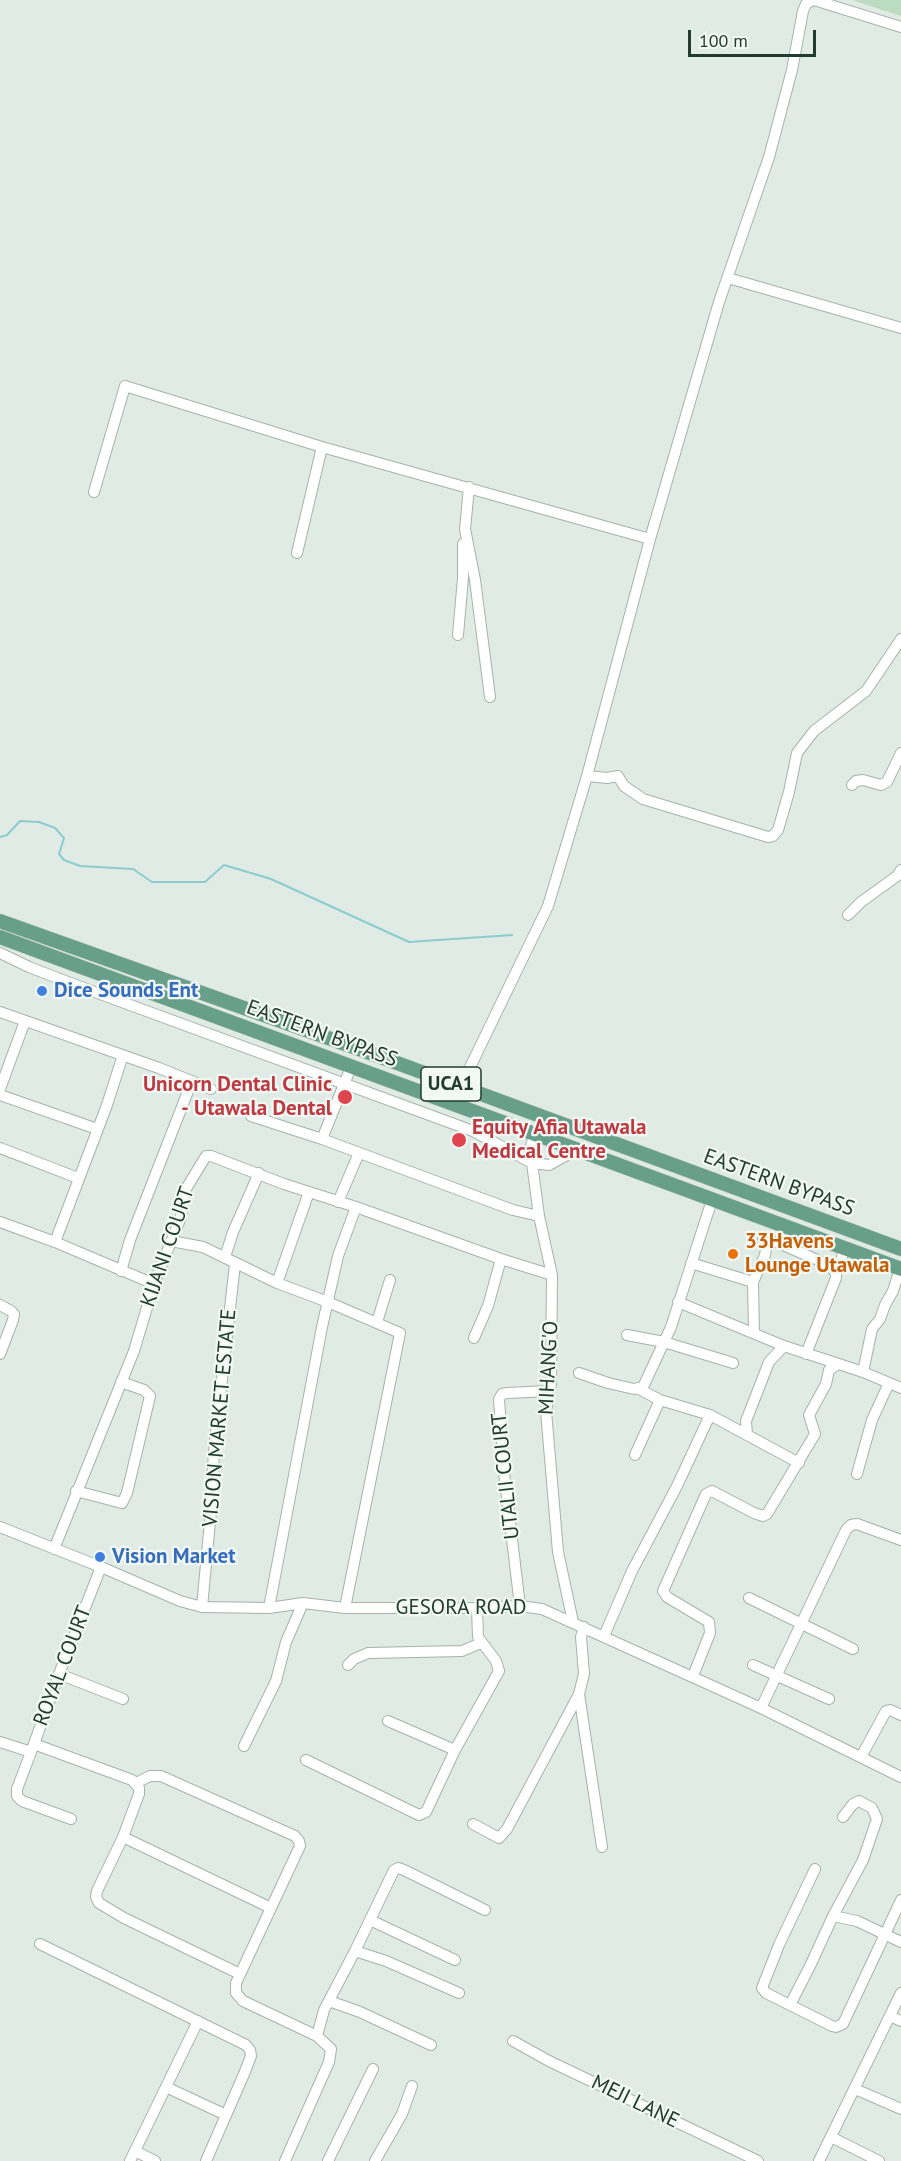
<!DOCTYPE html>
<html>
<head>
<meta charset="utf-8">
<style>
  body { margin:0 }
  #map { position:relative; width:901px; height:2161px; overflow:hidden; background:#e1ebe6; font-family:"PT Sans",sans-serif }
  canvas { display:block }
  .scale { position:absolute; left:688px; top:30px; width:128px; height:27px; box-sizing:border-box; border:3px solid #223b32; border-top:0; padding-left:8px; font-size:18px; line-height:21px; white-space:nowrap; color:#223b32; -webkit-text-stroke:4px #f2f8f4; paint-order:stroke }
</style>
</head>
<body>
<div id="map">
<canvas width="901" height="2161"></canvas>
<div class="scale">100 m</div>
</div>
<script>
const ctx = document.querySelector('canvas').getContext('2d');
ctx.lineJoin = 'round';
function paint(path, color) { ctx.fillStyle = color; ctx.fill(path, 'evenodd'); }
const toPath = rows => new Path2D(rows.map(r => 'M' + r).join(''));
function trace(path, color, width, dash) { ctx.strokeStyle = color; ctx.lineWidth = width; ctx.lineCap = dash ? 'butt' : 'round'; ctx.setLineDash(dash || []); ctx.stroke(path); }
function label(font, color, halo, rows, align = 'center') {
  ctx.font = font + ' "PT Sans",sans-serif'; ctx.lineWidth = 4.5; ctx.setLineDash([]); ctx.textBaseline = 'middle'; ctx.strokeStyle = halo; ctx.fillStyle = color; for (const [text, x, y, turn = 0] of rows) {
    ctx.save(); ctx.translate(x, y); ctx.rotate((+turn || 0) * Math.PI / 180); ctx.textAlign = isNaN(turn) ? turn : align; if (halo) ctx.strokeText(text, 0, 0); ctx.fillText(text, 0, 0); ctx.restore();
  }
}
const green = toPath([
  [852,0,901,0,901,16]
]);
const stream = toPath([
  [0,837,7,835,20,821,39,822,55,828,64,838,59,854,64,860,80,866,133,869,152,882,205,882,224,865,271,879,409,942,512,935]
]);
const minor = toPath([
  [814,0,901,27],
  [728,278,901,328],
  [469,487,465,529,475,580,490,697],
  [94,492,125,386,322,447,650,539],
  [297,553,322,447],
  [458,635,463,578,463,544],
  [587,776,607,778,618,776,624,786,643,799,768,837,773,836,778,830,789,792,797,753,814,731,866,691,901,639],
  [852,785,856,781,863,780,881,785,887,782,901,753],
  [848,915,861,902,897,876,901,870],
  [0,953,29,967,73,984,473,1131,532,1163],
  [0,1012,159,1068,211,1089],
  [460,1088,548,906,587,776,650,539,719,302,769,157,792,70,803,11,806,4,813,0],
  [0,1089,25,1021],
  [0,1095,97,1129],
  [251,1116,322,1139,513,1210,539,1216],
  [322,1139,351,1067],
  [0,1148,78,1178],
  [532,1163,528,1154,535,1134],
  [338,1202,359,1153],
  [0,1222,55,1242,154,1284],
  [171,1241,203,1247,277,1283,328,1302,400,1333,345,1608],
  [55,1242,107,1105,123,1055],
  [225,1257,233,1232,259,1173],
  [691,1263,753,1282],
  [121,1271,130,1240,192,1081],
  [836,1273,845,1249],
  [277,1283,309,1192],
  [678,1302,784,1346,863,1372,901,1388],
  [0,1305,11,1311,14,1314,13,1320,0,1354],
  [377,1322,390,1280],
  [754,1333,753,1282,765,1255,766,1249,763,1239,776,1242,829,1265,836,1273,836,1278,806,1354],
  [627,1335,664,1342,733,1363],
  [474,1338,488,1306,501,1259],
  [863,1372,872,1329,880,1319,885,1305,893,1291,900,1269],
  [579,1373,608,1383,634,1389,643,1387,671,1327,712,1200],
  [639,1389,660,1400,710,1415,799,1463],
  [747,1435,746,1421,769,1362,784,1346],
  [635,1455,660,1400],
  [857,1474,872,1420,889,1383],
  [76,1491,122,1503,127,1493,150,1396,144,1390,121,1382],
  [0,1527,101,1567,180,1601,202,1607,269,1608,303,1603,345,1608,477,1608,520,1606,542,1609,761,1708,901,1777],
  [54,1549,134,1351,154,1284,181,1217,184,1192,206,1156,211,1156,284,1184,356,1207,501,1259,552,1275],
  [101,1567,59,1674,34,1744,132,1780,139,1788,139,1794,123,1837,97,1891,96,1897,99,1903,124,1918,240,1974],
  [749,1598,853,1649],
  [520,1606,504,1472,499,1399,502,1394,507,1393,549,1391],
  [202,1607,211,1511,214,1451,235,1264],
  [269,1608,322,1327,338,1256,356,1207],
  [573,1622,558,1552,546,1411,551,1384,552,1275,539,1216,532,1163,549,1165,576,1150],
  [604,1636,632,1571,677,1486,710,1415],
  [348,1665,354,1659,368,1653,462,1651,481,1643],
  [753,1665,829,1699],
  [59,1674,123,1699],
  [693,1676,710,1633,709,1622,667,1597,663,1591,706,1494,712,1491,754,1513,763,1516,767,1514,815,1434,809,1415,826,1384,829,1370,838,1364],
  [579,1694,602,1847],
  [761,1708,846,1530,851,1525,857,1524,901,1540],
  [388,1721,455,1750],
  [0,1742,31,1752],
  [34,1744,17,1789,17,1796,22,1801,71,1819],
  [244,1746,276,1681,286,1642,303,1603],
  [861,1757,886,1711,890,1710,901,1715],
  [306,1760,419,1815,426,1812,455,1750,499,1671,496,1661,478,1637,477,1608],
  [136,1783,150,1776,161,1776,295,1836,299,1841,300,1846,271,1908],
  [473,1824,499,1838,507,1829,579,1694,584,1674,581,1637,584,1627],
  [123,1837,271,1908,236,1983,236,1993,243,2001,317,2036,331,2049,329,2062,285,2161],
  [815,1869,779,1945,762,1988,766,1993,832,2026,836,2027,843,2024,901,1900],
  [833,1916,863,1860,877,1819,872,1808,859,1801,853,1804,843,1817],
  [370,1920,455,1960],
  [40,1944,246,2045,250,2050,251,2056,244,2074,206,2161],
  [355,1951,386,1961,459,1993],
  [329,2001,360,2012,431,2045],
  [790,2005,811,1964,833,1916,857,1921,901,1942],
  [890,2016,901,2021],
  [317,2036,324,2010,355,1951,394,1870,398,1868,404,1870,485,1910],
  [513,2041,549,2061,758,2161],
  [166,2087,226,2115],
  [855,2089,901,2109],
  [831,2137,879,2161],
  [135,2151,155,2161],
  [130,2161,198,2021],
  [328,2161,373,2069],
  [375,2161,402,2114,412,2086],
  [819,2161,901,1993]
]);
const major = toPath([
  [0,921,359,1049,901,1249],
  [0,937,901,1269]
]);
const markers = [
  [42,991,6,"#3f7fe0"],
  [345,1097,8,"#e0444e"],
  [459,1140,8,"#e0444e"],
  [733,1254,6,"#e8710a"],
  [100,1557,6,"#3f7fe0"]
];
const shields = [
  [451,1084,60]
];
const shieldNames = [
  ["UCA1",451,1084]
];
const shopNames = [
  ["Dice Sounds Ent",54,991],
  ["Vision Market",112,1557]
];
const streetNames = [
  ["EASTERN BYPASS",322,1034,20],
  ["EASTERN BYPASS",779,1183,20],
  ["KIJANI COURT",168,1247,-71],
  ["MIHANG'O",549,1368,-87],
  ["VISION MARKET ESTATE",220,1418,-85],
  ["UTALII COURT",506,1476,-96],
  ["GESORA ROAD",461,1608],
  ["ROYAL COURT",63,1666,-69],
  ["MEJI LANE",635,2102,26]
];
const healthNames = [
  ["Unicorn Dental Clinic",332,1085],
  ["- Utawala Dental",332,1109],
  ["Equity Afia Utawala",472,1128,"left"],
  ["Medical Centre",472,1152,"left"]
];
const foodNames = [
  ["33Havens",745,1242],
  ["Lounge Utawala",745,1266]
];
paint(green, '#bbdcc0');
trace(stream, '#8bcccf', 2);
trace(minor, '#a4b3ac', 12);
trace(major, '#c1c8c6', 15);
trace(minor, '#fff', 10);
trace(major, '#679f8b', 14);
for (const [x, y, r, color] of markers) { const dot = new Path2D(); dot.arc(x, y, r, 0, 2 * Math.PI); ctx.fillStyle = color; ctx.fill(dot); trace(dot, '#f2f8f4', 2); }
for (const [x, y, w] of shields) { const box = new Path2D(); box.roundRect(x - w / 2, y - 17, w, 34, 4.5); ctx.fillStyle = '#f2f8f4'; ctx.fill(box); trace(box, '#223b32', 1.5); }
label('bold 20px', '#223b32', null, shieldNames);
label('bold 21px', '#366cbe', '#f2f8f4', shopNames, 'left');
label('21px', '#223b32', '#f2f8f4', streetNames);
label('bold 21px', '#be3a42', '#f2f8f4', healthNames, 'right');
label('bold 21px', '#c56008', '#f2f8f4', foodNames, 'left');
</script>
</body>
</html>
